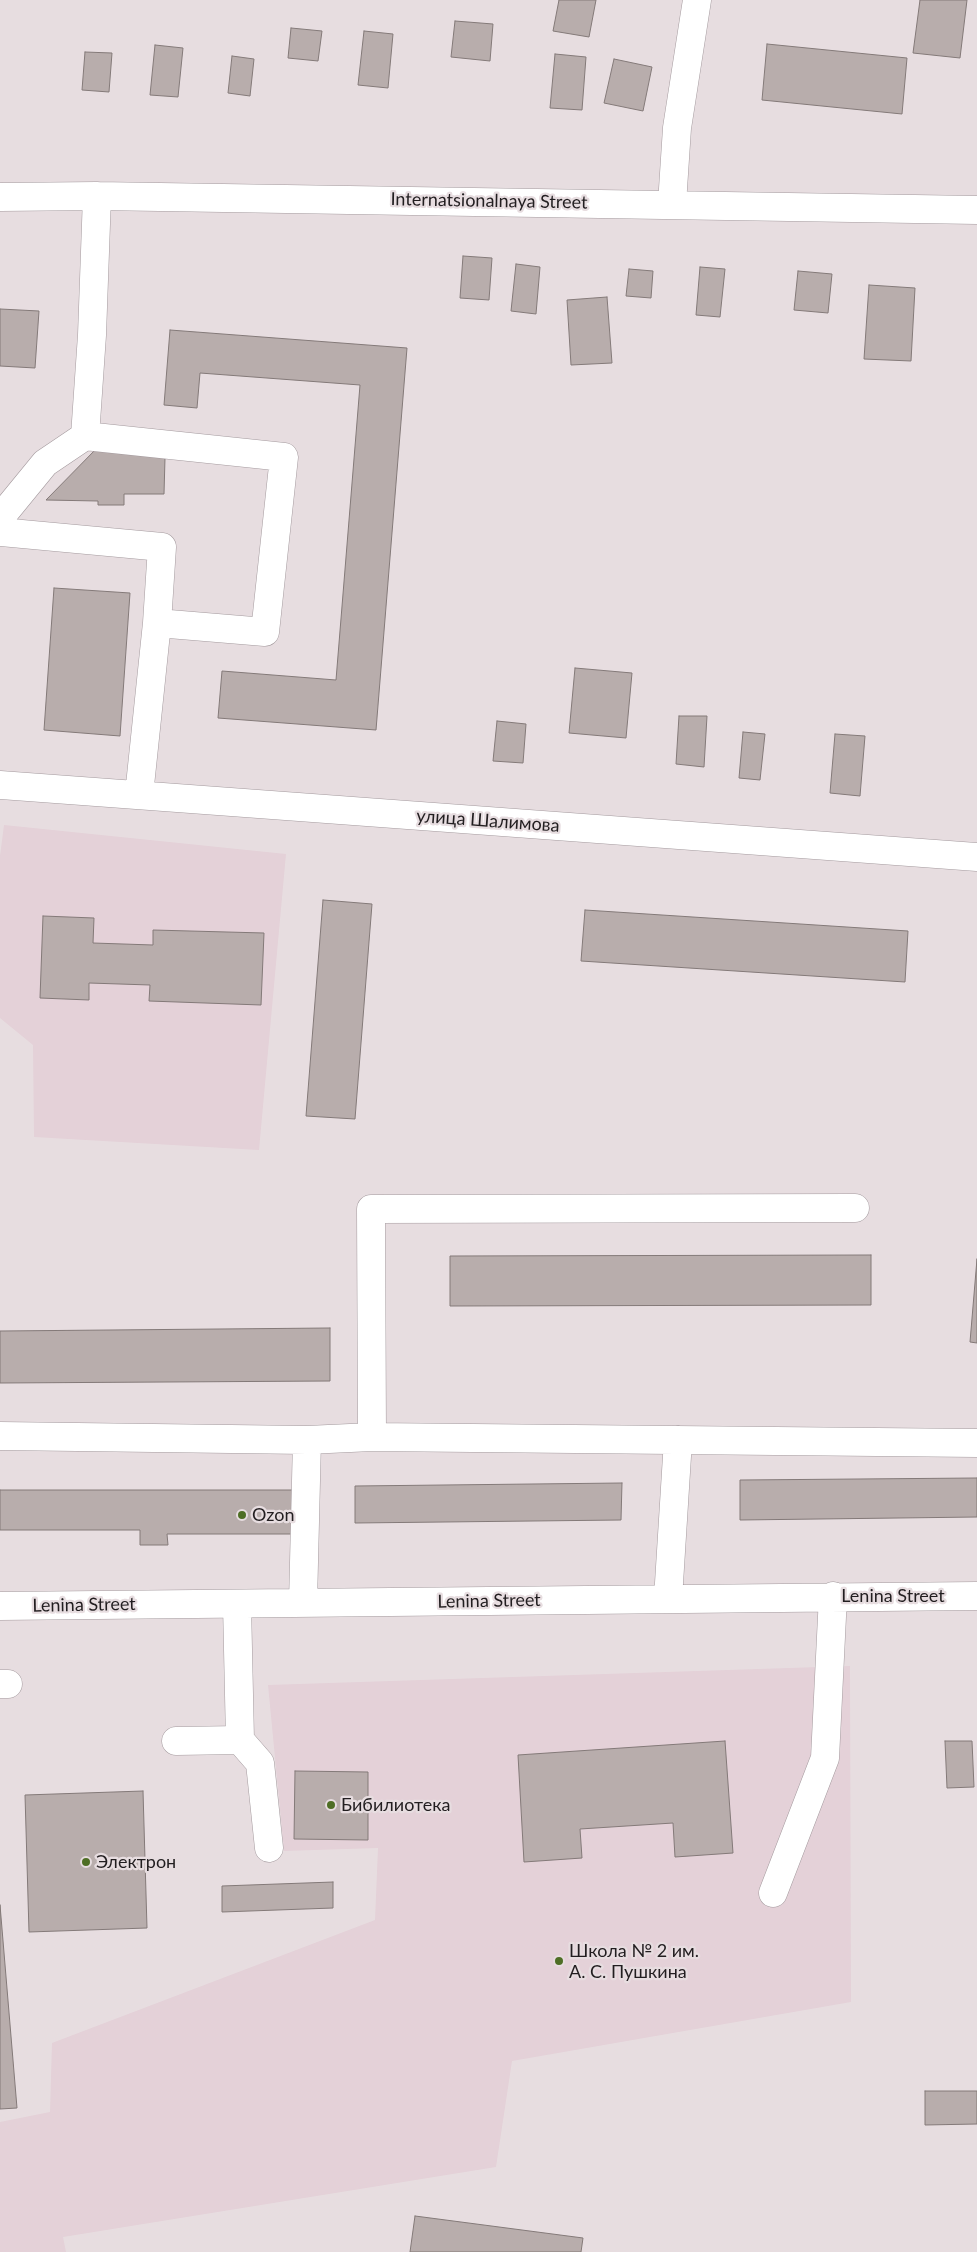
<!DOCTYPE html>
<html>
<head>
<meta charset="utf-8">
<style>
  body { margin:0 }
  canvas { display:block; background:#e7dde0 }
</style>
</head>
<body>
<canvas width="977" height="2252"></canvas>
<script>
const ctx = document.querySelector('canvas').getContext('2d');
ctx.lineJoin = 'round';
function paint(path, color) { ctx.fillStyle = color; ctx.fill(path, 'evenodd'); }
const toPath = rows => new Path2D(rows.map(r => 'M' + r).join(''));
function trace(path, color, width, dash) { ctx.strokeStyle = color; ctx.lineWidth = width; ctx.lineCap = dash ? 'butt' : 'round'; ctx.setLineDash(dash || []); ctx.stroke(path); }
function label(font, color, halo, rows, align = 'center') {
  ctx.font = font + ' Lato,sans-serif'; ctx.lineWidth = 4.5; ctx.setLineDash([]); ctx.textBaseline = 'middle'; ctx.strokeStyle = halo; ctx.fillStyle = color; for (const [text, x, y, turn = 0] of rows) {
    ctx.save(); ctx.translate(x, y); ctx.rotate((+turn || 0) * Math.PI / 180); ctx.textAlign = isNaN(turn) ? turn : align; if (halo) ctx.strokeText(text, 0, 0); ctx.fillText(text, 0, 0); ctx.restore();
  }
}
const built = toPath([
  [4,825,286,854,259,1150,34,1137,33,1045,0,1018,0,856],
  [850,1666,851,2002,512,2061,496,2167,63,2237,66,2252,0,2252,0,2122,50,2112,52,2043,375,1920,378,1848,284,1851,268,1685]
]);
const building = toPath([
  [559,0,596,0,589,37,553,31,559,0],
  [920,0,967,0,960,58,913,53,920,0],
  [455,21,493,24,490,61,451,57,455,21],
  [291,28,322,31,318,61,288,58,291,28],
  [364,31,393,34,388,88,358,85,364,31],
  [767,44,907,58,902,114,762,100,767,44],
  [155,45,183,48,178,97,150,95,155,45],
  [85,52,112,53,109,92,82,90,85,52],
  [555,54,586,57,582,110,550,108,555,54],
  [232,56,254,59,250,96,228,93,232,56],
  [614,59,652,67,643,111,604,103,614,59],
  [463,256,492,258,489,300,460,298,463,256],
  [516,264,540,267,536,314,511,311,516,264],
  [700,267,725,269,720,317,696,315,700,267],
  [629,269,653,271,651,298,626,296,629,269],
  [798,271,832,274,828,313,794,310,798,271],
  [869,285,915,288,911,361,864,359,869,285],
  [607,297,612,363,571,365,567,300,607,297],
  [0,309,39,311,35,368,0,366,0,309],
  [170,330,407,348,376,730,218,718,222,671,336,680,360,385,200,373,197,408,164,405,170,330],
  [98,447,150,447,165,458,164,494,124,494,124,505,98,505,98,501,46,500,98,447],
  [54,588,130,593,120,736,44,730,54,588],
  [575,668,632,673,626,738,569,733,575,668],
  [679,716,707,716,704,767,676,764,679,716],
  [497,721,526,724,523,763,493,761,497,721],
  [743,732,765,734,760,780,739,778,743,732],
  [835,734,865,736,860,796,830,793,835,734],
  [323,900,372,904,355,1119,306,1116,323,900],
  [585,910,908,931,905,982,581,961,585,910],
  [43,916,94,918,93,943,153,945,153,930,264,933,261,1005,149,1001,150,985,89,983,89,1000,40,998,43,916],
  [871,1255,871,1305,450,1306,450,1256,871,1255],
  [977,1259,977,1343,970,1342,977,1259],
  [330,1328,330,1381,0,1383,0,1331,330,1328],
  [977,1478,977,1517,740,1520,740,1480,977,1478],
  [622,1483,621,1520,355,1523,355,1486,622,1483],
  [0,1490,302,1490,302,1534,167,1534,168,1545,140,1545,140,1530,0,1530,0,1490],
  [725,1741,733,1853,675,1857,673,1823,580,1829,582,1858,524,1862,518,1755,725,1741],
  [945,1741,972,1741,974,1787,947,1788,945,1741],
  [295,1771,368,1772,368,1840,294,1839,295,1771],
  [143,1791,147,1928,29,1932,25,1795,143,1791],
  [333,1882,333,1908,222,1912,222,1886,333,1882],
  [0,1905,17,2108,0,2109,0,1905],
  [925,2091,977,2091,977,2124,925,2125,925,2091],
  [415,2216,583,2238,581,2252,410,2252,415,2216]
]);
const minor = toPath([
  [0,197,97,196,977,210],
  [672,204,677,128,697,0],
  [85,436,284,457,265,632,157,623],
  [0,518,45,463,85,436,92,335,97,196],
  [0,532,162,547,157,623,139,795],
  [0,785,977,857],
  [0,1436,307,1440,303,1603],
  [372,1437,977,1443],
  [307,1440,372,1437,371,1209,855,1208],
  [668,1599,678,1440],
  [0,1606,977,1596],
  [0,1684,8,1684],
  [240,1740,260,1763,269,1848],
  [176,1741,240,1740,237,1604],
  [773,1893,825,1758,833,1596]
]);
const markers = [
  [242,1515,5,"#4e6e25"],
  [331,1805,5,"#4e6e25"],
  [86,1862,5,"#4e6e25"],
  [559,1961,5,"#4e6e25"]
];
const streetNames = [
  ["Internatsionalnaya Street",489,201,1],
  ["улица Шалимова",488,821,4],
  ["Lenina Street",893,1596],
  ["Lenina Street",489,1601,-1],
  ["Lenina Street",84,1605,-1]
];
const poiNames = [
  ["Ozon",252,1515],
  ["Бибилиотека",341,1805],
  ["Электрон",96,1862],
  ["Школа № 2 им.",569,1951],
  ["А. С. Пушкина",569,1972]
];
paint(built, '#e4d1d8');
paint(building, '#b8adac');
trace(building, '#847a79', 1);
trace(minor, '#a49a9e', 29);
trace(minor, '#fff', 28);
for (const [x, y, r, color] of markers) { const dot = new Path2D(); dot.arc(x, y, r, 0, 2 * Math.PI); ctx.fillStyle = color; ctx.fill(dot); trace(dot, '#e7dde0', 2); }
label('18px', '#221e20', '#e7dde0', streetNames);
label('18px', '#221e20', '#e7dde0', poiNames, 'left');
</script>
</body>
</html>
